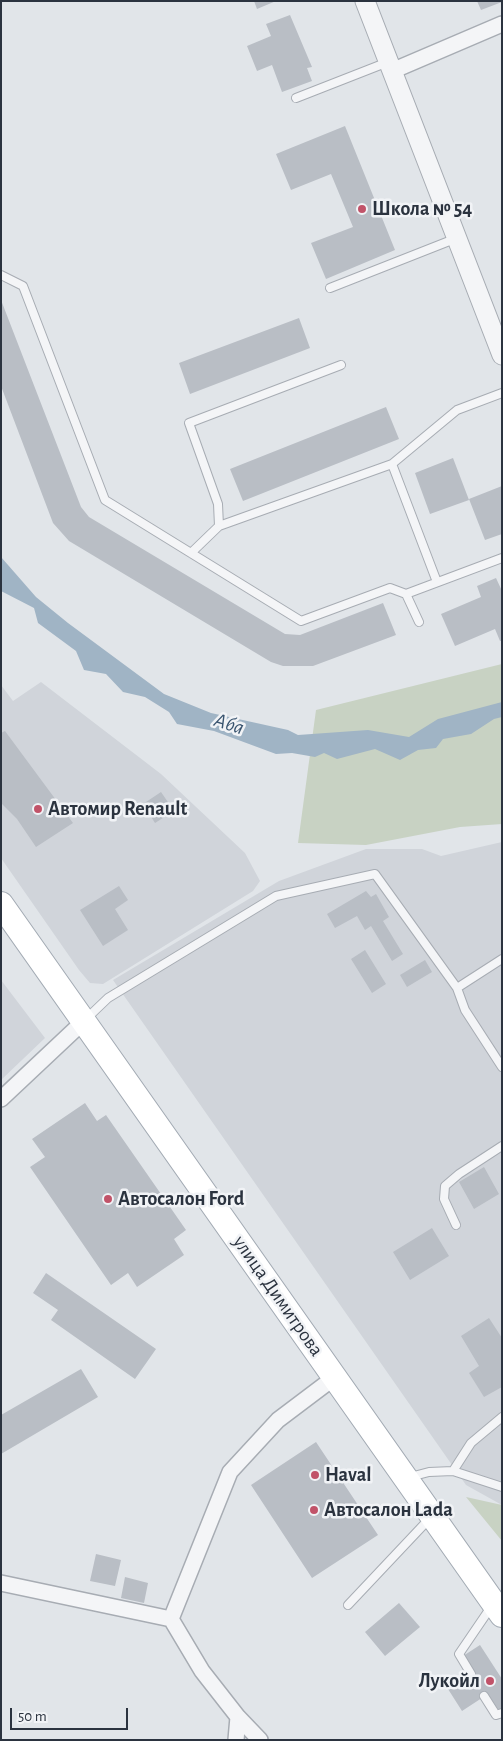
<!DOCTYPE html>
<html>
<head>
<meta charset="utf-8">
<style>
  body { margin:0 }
  #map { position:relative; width:503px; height:1741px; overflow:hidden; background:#e1e5e9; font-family:"Alegreya Sans",sans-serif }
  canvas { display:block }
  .frame { position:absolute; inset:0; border:2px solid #2b333f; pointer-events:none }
  .scale { position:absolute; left:10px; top:1708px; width:118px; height:22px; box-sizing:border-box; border:2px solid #2b333f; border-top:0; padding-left:6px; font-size:15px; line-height:18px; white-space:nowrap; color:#2b333f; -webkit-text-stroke:4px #f1f3f6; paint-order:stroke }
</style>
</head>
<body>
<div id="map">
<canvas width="503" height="1741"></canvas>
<div class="frame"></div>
<div class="scale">50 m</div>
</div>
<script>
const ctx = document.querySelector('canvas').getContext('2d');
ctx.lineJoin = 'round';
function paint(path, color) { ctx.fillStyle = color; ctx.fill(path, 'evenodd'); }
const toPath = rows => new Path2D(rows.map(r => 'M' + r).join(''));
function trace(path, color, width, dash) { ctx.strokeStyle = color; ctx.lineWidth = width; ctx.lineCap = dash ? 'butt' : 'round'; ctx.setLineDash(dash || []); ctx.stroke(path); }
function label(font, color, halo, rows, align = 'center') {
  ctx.font = font + ' "Alegreya Sans",sans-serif'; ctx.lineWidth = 5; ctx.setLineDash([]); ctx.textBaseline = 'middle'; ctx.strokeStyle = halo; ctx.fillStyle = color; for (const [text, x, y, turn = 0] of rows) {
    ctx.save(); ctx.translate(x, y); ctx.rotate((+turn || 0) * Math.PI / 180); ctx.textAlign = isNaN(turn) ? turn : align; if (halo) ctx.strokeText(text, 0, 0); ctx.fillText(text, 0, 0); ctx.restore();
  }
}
const built = toPath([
  [41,682,161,774,245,853,260,881,253,891,103,984,90,983,79,970,1,858,1,685,13,701],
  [502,842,502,1505,466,1485,113,980,279,881,366,849,422,849,441,856],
  [1,980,45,1038,1,1080]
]);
const green = toPath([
  [502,664,502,824,460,827,366,845,298,843,316,710],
  [466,1497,502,1505,502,1541]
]);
const water = toPath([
  [1,557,36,597,68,623,164,694,211,713,288,730,298,735,368,730,409,737,438,719,502,702,502,717,494,719,471,734,443,739,436,748,418,750,400,760,375,749,337,759,324,753,315,757,292,753,276,754,214,731,177,724,169,712,145,697,123,692,106,674,84,670,76,651,38,623,34,608,1,591]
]);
const building = toPath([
  [254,1,276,1,257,9],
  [477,1,502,1,502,2,481,10],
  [290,15,312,67,307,68,312,81,282,92,272,65,257,71,247,46,271,36,266,24],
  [345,126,395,250,326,279,311,243,353,227,331,174,291,190,276,154],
  [1,300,81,507,89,517,285,634,300,635,383,603,396,635,313,666,283,666,271,662,69,541,53,523,1,386],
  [299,318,310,348,190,394,179,363],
  [386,407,399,439,243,501,230,469],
  [453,458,469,500,430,514,415,473],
  [502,486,502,534,485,540,469,499],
  [496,578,502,591,502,641,500,641,495,629,455,646,441,614,481,597,477,586],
  [5,731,73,823,36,847,17,819,1,803,1,733],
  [161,792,174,811,155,823,143,804],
  [119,886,128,900,115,909,128,930,103,946,80,910],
  [366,891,371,897,376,894,389,917,383,921,403,954,392,961,371,926,365,930,357,916,335,928,327,914],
  [365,950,386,984,372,993,351,959],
  [425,960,432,972,407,987,400,975],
  [85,1103,97,1121,106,1115,186,1230,174,1239,184,1255,137,1287,128,1273,111,1285,30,1167,45,1157,32,1139],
  [484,1167,499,1194,474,1209,459,1182],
  [432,1228,449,1256,410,1280,393,1252],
  [46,1273,156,1349,135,1379,51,1320,58,1310,33,1293],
  [489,1318,502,1338,502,1387,484,1397,469,1373,479,1366,461,1336],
  [81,1369,98,1397,1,1454,1,1415],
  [316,1442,378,1535,312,1578,251,1485],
  [96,1554,121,1560,115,1586,90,1581],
  [125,1577,148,1583,144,1603,121,1598],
  [399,1603,420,1627,385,1656,365,1632],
  [480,1645,502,1679,502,1709,499,1711,488,1694,462,1711,448,1689,473,1672,463,1656]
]);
const service = toPath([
  [296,98,388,62],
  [1,275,23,286,105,500,301,621,390,588,406,594,419,622],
  [330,288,457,238],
  [392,464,437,582],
  [219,526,218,504,189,423,341,365],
  [191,553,219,526,392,464,457,410,502,393],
  [406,594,502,558],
  [457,988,465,1010,502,1067],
  [85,1020,108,998,276,896,375,874,457,988,502,959],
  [456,1225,444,1199,445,1186,459,1174,502,1146],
  [453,1471,471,1443,502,1417],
  [410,1477,429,1472,453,1471,502,1487],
  [348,1605,431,1517],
  [471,1674,459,1654,491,1607],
  [484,1696,496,1715,502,1713]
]);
const minor = toPath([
  [392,71,502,24],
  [1,1099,84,1021],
  [1,1583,171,1619,230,1472,278,1420,335,1377],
  [171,1619,202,1671,238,1717,236,1740],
  [238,1717,260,1740]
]);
const tertiary = toPath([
  [365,1,502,355]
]);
const primary = toPath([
  [1,904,502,1615]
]);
const markers = [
  [362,209,5,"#c15369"],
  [38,809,5,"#c15369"],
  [108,1199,5,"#c15369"],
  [315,1475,5,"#c15369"],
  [314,1510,5,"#c15369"],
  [490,1681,5,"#c15369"]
];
const poiNames = [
  ["Школа № 54",372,209],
  ["Автомир Renault",48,809],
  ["Автосалон Ford",118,1199],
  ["Haval",325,1475],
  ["Автосалон Lada",324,1510],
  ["Лукойл",480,1681,"right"]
];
const streetNames = [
  ["улица Димитрова",278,1296,55]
];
const waterNames = [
  ["Аба",229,724,18]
];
paint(built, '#d0d4da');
paint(green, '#c8d2c3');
paint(water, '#a0b4c5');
paint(building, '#b9bec5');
trace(service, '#a7acb3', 10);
trace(minor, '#a7acb3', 18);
trace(tertiary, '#a7acb3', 21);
trace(primary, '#a2aab3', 26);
trace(service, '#f4f5f7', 8);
trace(minor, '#f4f5f7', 15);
trace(tertiary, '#f4f5f7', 19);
trace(primary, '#fff', 24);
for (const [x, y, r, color] of markers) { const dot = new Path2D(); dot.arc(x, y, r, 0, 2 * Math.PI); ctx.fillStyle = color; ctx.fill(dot); trace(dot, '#f1f3f6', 2); }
label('bold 20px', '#2b333f', '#f1f3f6', poiNames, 'left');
label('20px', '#2b333f', '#f1f3f6', streetNames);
label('italic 21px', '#39546f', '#f1f3f6', waterNames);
</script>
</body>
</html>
